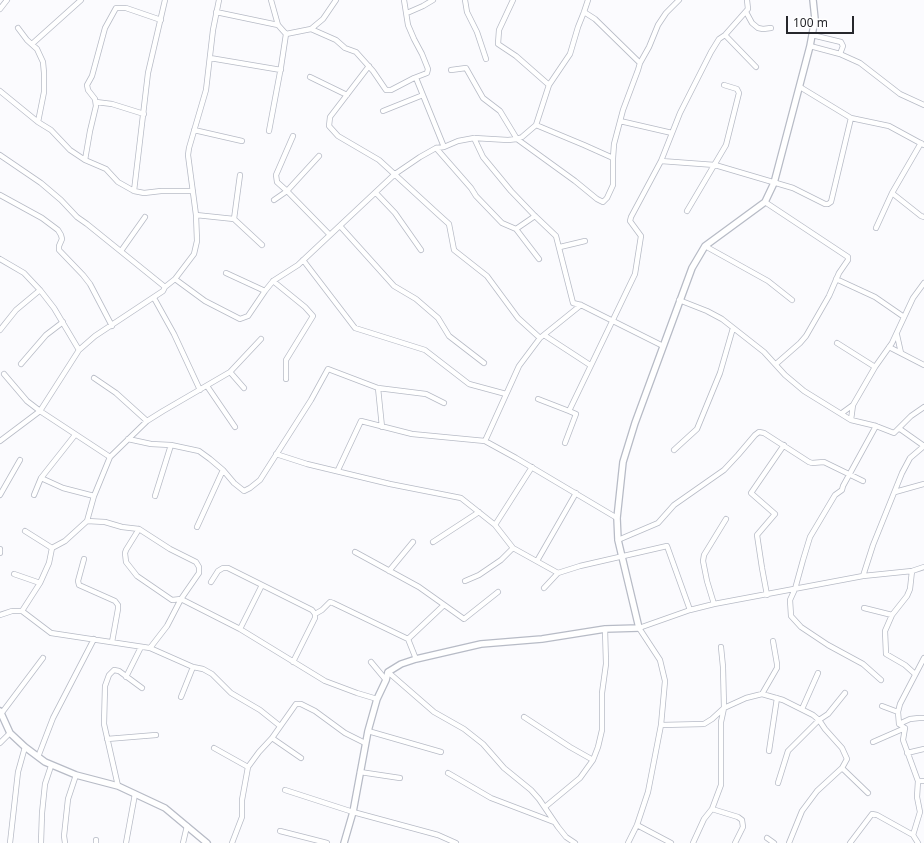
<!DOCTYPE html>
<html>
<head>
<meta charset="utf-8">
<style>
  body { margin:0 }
  #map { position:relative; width:924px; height:843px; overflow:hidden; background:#fbfbfe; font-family:"Noto Sans",sans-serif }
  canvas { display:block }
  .scale { position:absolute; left:786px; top:16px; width:68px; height:18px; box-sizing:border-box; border:2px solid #26272c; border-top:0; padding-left:5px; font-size:12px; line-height:14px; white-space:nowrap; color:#26272c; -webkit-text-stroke:3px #fff; paint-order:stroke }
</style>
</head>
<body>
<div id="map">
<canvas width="924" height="843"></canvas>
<div class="scale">100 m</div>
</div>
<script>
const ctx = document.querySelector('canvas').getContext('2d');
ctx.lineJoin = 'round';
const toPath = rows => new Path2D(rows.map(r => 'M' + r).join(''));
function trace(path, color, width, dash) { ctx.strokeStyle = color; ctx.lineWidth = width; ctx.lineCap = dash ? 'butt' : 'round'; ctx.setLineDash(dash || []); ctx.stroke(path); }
const minor = toPath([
  [271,0,278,25,286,34,311,29,323,19,336,0],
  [404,0,408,25,414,39,422,54,428,69,427,73,414,78],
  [465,0,467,12,477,32,486,59],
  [513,0,499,30,498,44,516,56,549,85],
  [0,9,7,0],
  [216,12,278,25],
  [584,12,595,19,640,63],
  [746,12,752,23,758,28,763,29,771,28],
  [407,13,423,6,433,0],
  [18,28,27,40,37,49,43,62,44,73,44,92,38,122],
  [311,29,336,40,345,48,356,52,373,71,386,90,391,90,414,78,416,78,444,147],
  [725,35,756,67],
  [812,35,841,42,843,46,840,54],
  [32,44,81,0],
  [810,46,840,54,860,63,900,94,924,105],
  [210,58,281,70],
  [369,66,330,117,329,126,338,136,379,160,439,215,449,224,454,250,487,276,518,318,540,338],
  [451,70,466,68,483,98,500,111,517,139,575,181,597,199,603,202,607,198,613,185,613,158,614,144,623,110,638,70,640,63,649,47,658,25,666,13,679,0],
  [310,77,347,95],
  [800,87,851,118,889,126,924,145],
  [0,91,38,122,51,130,70,150,85,160,106,169,118,182,134,191,144,193,161,191,193,191],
  [96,102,112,104,144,114],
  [383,111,423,95],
  [620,121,672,133],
  [536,125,584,145,613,158],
  [194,130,242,141],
  [269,131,281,67,286,34],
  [293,136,276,175,277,182,287,191,330,235],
  [474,138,483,157,511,191,535,216,556,236,573,303,581,305,663,346],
  [436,148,471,188,476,196,502,223,516,229,535,216],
  [0,155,41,183,61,200,77,217,87,224,165,287],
  [85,160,90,131,96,106,95,99,88,90,87,85,92,76,105,28,116,8,126,8,161,20],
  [661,161,715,165,793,188,825,204,828,204,831,202,851,118],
  [134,191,148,73,165,0],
  [376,193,395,213,421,250],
  [892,193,921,216,924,217],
  [0,195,42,218,58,230,61,235,62,239,59,246,59,250,83,275,90,284,112,326],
  [274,200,287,191,319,156],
  [765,202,848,257,848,260,839,273,829,296,806,336,800,343,776,364],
  [687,211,726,145,739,93,737,89,724,85],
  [196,215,234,219,262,245],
  [234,219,240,175],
  [340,226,394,286,416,299,438,318,449,336,484,363],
  [876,228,892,193,921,143],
  [516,229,539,259],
  [705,246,768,281,792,300],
  [560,247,585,241],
  [121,251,145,217],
  [0,259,24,273,40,290,54,308,79,350],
  [303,260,355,328,425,350,469,384,506,394],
  [226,273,265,291],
  [175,279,205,301,240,319,248,316,265,291,273,281,298,265,395,174,420,157,436,148,444,147,458,141,474,138,508,140,517,139,522,137,536,125,549,85,570,54,578,27,584,12,588,0],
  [836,279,875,297,904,317],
  [273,281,305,307,313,316,286,360,286,379],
  [154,298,174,334,200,390],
  [679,300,707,311,722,319,764,352,785,375,804,391,851,420,876,426,894,433,911,416,924,407],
  [0,330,16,310,40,290],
  [544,335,590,365],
  [897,335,901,353],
  [837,343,875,367],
  [889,347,924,365],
  [21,364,46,335,63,322],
  [230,372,244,388],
  [4,374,27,401,40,411,110,457],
  [94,378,116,393,147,421],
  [207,386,235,427],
  [378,388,382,427],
  [538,399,569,411],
  [842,413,853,405],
  [851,420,853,405,875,367,892,343,913,298,924,283],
  [876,426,843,486,842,490,835,495,810,537,803,560,795,589,790,600,791,616,801,627,828,645,863,664,881,680],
  [900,429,924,446],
  [128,439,151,444,171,445,199,451,210,459,223,470,234,483,244,491,250,488,260,480,311,400,328,369,378,388,426,394,444,403],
  [0,441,40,411,79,350,95,336,163,291,165,287,175,279,194,254,197,241,196,215,188,155,189,148,206,90,213,30,219,0],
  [485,441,519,366,540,338,581,305],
  [565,443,576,414,569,411,635,274,641,236,630,221,631,217,661,161,680,113,711,52,719,39,725,35,748,9,747,0],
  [674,450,697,429,720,373,733,328],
  [276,454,307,464,390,484,461,498,495,525,513,548,558,573],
  [338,470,361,421,412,434,485,441,516,458,617,518],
  [41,478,63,488,94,496],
  [895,492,924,484],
  [0,495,20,460],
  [34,495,41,478,75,435],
  [155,496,171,445],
  [87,521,94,496,110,457,147,421,163,411,230,372,261,339],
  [495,525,532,467],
  [197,527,223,470],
  [139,529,126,550,125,553,126,562,137,576,172,600,181,599,240,629,325,681,357,693,377,699],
  [25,531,52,548],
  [618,540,658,523,674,505,724,470,738,455,755,435,759,432,764,433,809,462,812,463,824,462,863,481],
  [433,542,479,512],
  [0,549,0,553],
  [355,552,419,587,464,619,498,592],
  [84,559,78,581,79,585,115,601,118,605,118,609,112,642],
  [537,561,576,493],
  [389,571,413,542],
  [14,574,40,583],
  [863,576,873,545,902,473,910,458,924,446],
  [465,581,479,575,501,560,513,548],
  [211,582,218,571,223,568,228,568,312,610,315,614,315,618,293,662],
  [544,588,558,573,580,566,667,546,690,610],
  [767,595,762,568,757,535,775,514,751,493,784,445],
  [714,604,707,581,703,561,704,555,726,519],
  [864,608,892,615,907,596,910,589,912,571],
  [22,611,51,633,150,648,193,667,203,669,212,674,231,693,260,710,280,726],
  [315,614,322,610,330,602,333,603,408,639],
  [0,615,12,611,22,611,40,583,49,563,52,548,65,541,87,521,105,522,122,527,139,529,170,549,196,562,199,567,199,573,181,599,167,626,150,648],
  [892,615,885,631,886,654,905,665,915,674],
  [240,629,262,585],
  [416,659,408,639,444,605],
  [371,662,386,680],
  [388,672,434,712,464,729,483,744,504,768,531,790,539,799,558,827,566,837,575,843],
  [126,677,141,647],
  [762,694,777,668,777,664,773,641],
  [181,697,193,667],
  [882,706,898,712],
  [802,709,818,673],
  [1,714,43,658],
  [524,717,570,747,593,760],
  [899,724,910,719,919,718,924,718],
  [661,725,704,724,712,719,724,708,746,698,762,694,783,700,813,715,819,720,825,729,842,748,847,759,842,768,817,791,802,811,789,843],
  [368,731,441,752],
  [272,738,301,758],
  [107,739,156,735],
  [873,742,905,728],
  [0,743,10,733],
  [214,748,248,767],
  [769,751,777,698],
  [907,753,924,749],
  [38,757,53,718,94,639],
  [842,768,868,793],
  [360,772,400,778],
  [448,773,491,798,554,822],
  [918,781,924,781],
  [778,783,788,751,819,720,828,714,845,693],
  [118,786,104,724,105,686,109,675,114,670,119,671,142,688],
  [285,790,353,812,438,835,456,843],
  [545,807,580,778,593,760,598,747,602,730,602,693,606,664,605,629],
  [712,809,738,817,742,820,743,827,735,843],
  [637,825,671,843],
  [280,831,327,843],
  [913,835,920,812,917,797,918,781,903,740,905,728,899,724,898,712,900,704,924,658],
  [767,838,774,843],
  [10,843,18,772,25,747],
  [41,843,42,813,45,784,51,766],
  [65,843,64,836,68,799,76,775],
  [96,843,96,840],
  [126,843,135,794],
  [183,843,187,826],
  [232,843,242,817,242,800,248,767,259,752,272,738,296,704,301,704,315,711,345,733,365,743],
  [628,843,637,825,648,792,661,725,665,681,660,660,639,628,690,610,714,604,863,576,912,571,924,567],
  [693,843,704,819,712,809,721,785,721,722,724,708,723,667,721,647],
  [850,843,872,814,877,815,913,835,918,843]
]);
const tertiary = toPath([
  [0,711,10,733,25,747,45,762,76,775,118,786,165,808,207,843],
  [344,843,353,812,368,731,377,699,386,680,388,672,401,664,416,659,481,644,542,639,605,629,639,628,618,540,617,518,623,462,635,423,692,268,705,246,765,202,774,183,810,46,815,19,813,0]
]);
trace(minor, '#b7bbc6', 6);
trace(tertiary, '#b7bbc6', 8);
trace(minor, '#fff', 4.5);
trace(tertiary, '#fff', 5.5);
</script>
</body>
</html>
